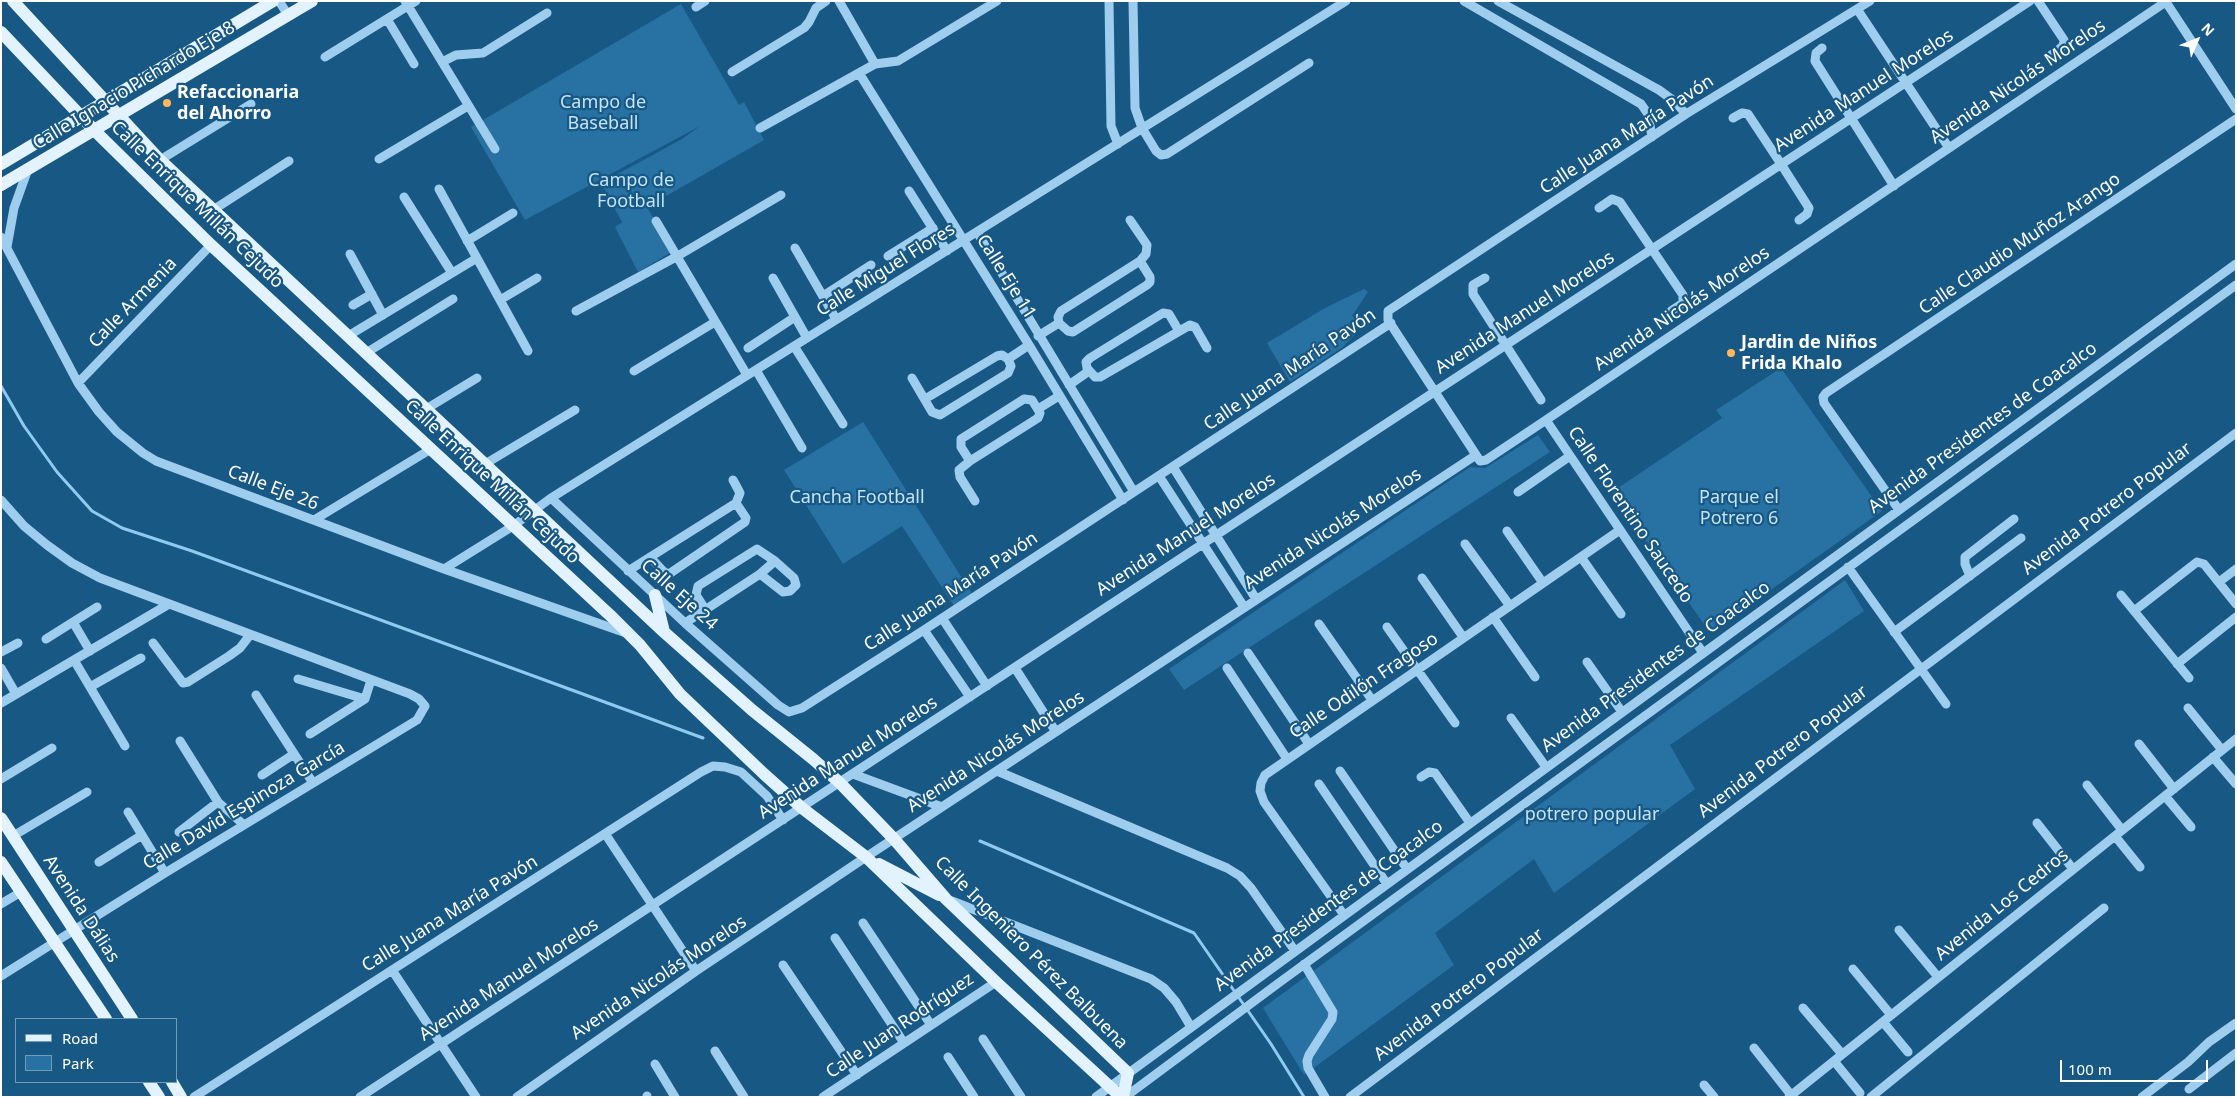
<!DOCTYPE html>
<html>
<head>
<meta charset="utf-8">
<style>
  body { margin:0 }
  #map { position:relative; width:2237px; height:1098px; overflow:hidden; background:#185885; font-family:"Noto Sans",sans-serif }
  canvas { display:block }
  .frame { position:absolute; inset:0; border:2px solid #fff; pointer-events:none }
  .legend { position:absolute; left:15px; top:1018px; width:162px; height:65px; box-sizing:border-box; background:#185885; border:1px solid #749bb6; margin:0; padding:6px 9px; list-style:none; font-size:15px; color:#fff }
  .legend li { display:flex; align-items:center; gap:10px; height:25px }
  .legend b { width:25px; border:1px solid #749bb6 }
  .north { position:absolute; left:2172px; top:15px; width:50px; height:50px; -webkit-text-stroke:4px #185885; paint-order:stroke; rotate:46deg; font-size:14px; font-weight:700; line-height:20px; text-align:center; color:#fff }
  .north::after { content:''; display:block; margin:auto; width:18px; height:22px; background:#fff; clip-path:polygon(50% 0,100% 100%,50% 72%,0 100%) }
  .scale { position:absolute; left:2060px; top:1060px; width:148px; height:22px; box-sizing:border-box; border:2px solid #fff; border-top:0; padding-left:6px; font-size:15px; line-height:18px; white-space:nowrap; color:#fff; -webkit-text-stroke:4px #185885; paint-order:stroke }
</style>
</head>
<body>
<div id="map">
<canvas width="2237" height="1098"></canvas>
<div class="frame"></div>
<ul class="legend">
<li><b style="height:6px;background:#e3f2ff"></b>Road</li>
<li><b style="height:14px;background:#2771a3"></b>Park</li>
</ul>
<div class="north">N</div>
<div class="scale">100 m</div>
</div>
<script>
const ctx = document.querySelector('canvas').getContext('2d');
ctx.lineJoin = 'round';
function paint(path, color) { ctx.fillStyle = color; ctx.fill(path, 'evenodd'); }
const toPath = rows => new Path2D(rows.map(r => 'M' + r).join(''));
function trace(path, color, width, dash) { ctx.strokeStyle = color; ctx.lineWidth = width; ctx.lineCap = dash ? 'butt' : 'round'; ctx.setLineDash(dash || []); ctx.stroke(path); }
function label(font, color, halo, rows, align = 'center') {
  ctx.font = font + ' "Noto Sans",sans-serif'; ctx.lineWidth = 4.5; ctx.setLineDash([]); ctx.textBaseline = 'middle'; ctx.strokeStyle = halo; ctx.fillStyle = color; for (const [text, x, y, turn = 0] of rows) {
    ctx.save(); ctx.translate(x, y); ctx.rotate((+turn || 0) * Math.PI / 180); ctx.textAlign = isNaN(turn) ? turn : align; if (halo) ctx.strokeText(text, 0, 0); ctx.fillText(text, 0, 0); ctx.restore();
  }
}
const green = toPath([
  [681,4,739,105,744,102,764,140,647,207,673,251,638,272,615,227,622,222,601,183,682,139,700,126,525,220,471,127],
  [1364,289,1368,292,1352,316,1360,320,1356,333,1343,347,1290,382,1267,343,1325,308],
  [1781,368,1882,511,1710,633,1612,492,1722,418,1716,410],
  [863,422,974,597,956,609,902,526,843,564,784,470],
  [1538,435,1550,452,1184,690,1169,669,1470,467,1485,468],
  [1845,580,1864,611,1670,745,1695,789,1554,893,1534,859,1435,933,1454,965,1304,1075,1263,1008]
]);
const stream = toPath([
  [1,386,24,426,57,472,92,511,122,528,192,551,703,738],
  [980,841,1194,933,1271,1044,1304,1097]
]);
const minor = toPath([
  [279,1,288,15],
  [405,1,495,149],
  [839,1,875,64],
  [1109,1,1111,126,1118,144],
  [1133,1,1135,108,1142,128,1156,151,1161,155,1167,154,1309,63],
  [1464,1,1641,104,1648,114,1652,137],
  [1498,1,1659,90,1674,101,1686,114],
  [1870,1,1686,114,1388,311,1388,320,1480,461,1486,460,1546,420,2167,1],
  [2038,1,2064,40,2063,46,2051,55],
  [2166,2,2236,109],
  [696,7,705,1],
  [1857,9,1949,148],
  [387,19,414,64],
  [1822,48,1816,53,1815,61,1894,186],
  [325,57,416,1],
  [442,62,456,55,483,53,547,13],
  [732,72,804,28,809,22,816,8,826,1],
  [859,73,1029,345,1123,500],
  [1733,118,1742,113,1748,114,1781,164,1809,208,1807,214,1799,220],
  [760,128,875,64,898,61,997,1],
  [379,159,468,106],
  [160,160,251,104],
  [439,189,528,351],
  [909,191,947,251],
  [404,197,452,273],
  [1599,208,1612,199,1620,202,1683,295,1683,303,1671,311],
  [213,210,289,161],
  [656,221,747,375],
  [977,232,1134,492],
  [1,237,78,383,99,412,117,432,143,453,156,461,444,569,626,633],
  [467,241,513,213],
  [7,247,14,208,28,169],
  [795,248,836,319],
  [350,254,383,315],
  [888,256,933,228],
  [773,278,807,338],
  [1485,278,1473,285,1473,294,1541,400],
  [823,296,871,265],
  [500,300,537,278],
  [353,305,372,294],
  [576,311,676,257,781,195],
  [1059,323,1068,331,1073,332,1147,285,1150,282,1150,277,1140,261],
  [1179,331,1169,314,1163,313,1090,358,1086,362,1087,368,1095,377,1100,377,1190,325,1195,327,1207,348],
  [348,336,477,258],
  [1038,336,1059,323,1058,317,1061,311,1140,261,1146,254,1147,245,1130,220],
  [794,346,843,424],
  [748,348,795,317],
  [366,353,453,299],
  [756,370,802,448],
  [634,371,715,322],
  [912,378,932,412,940,415,1008,373,1011,366,1008,359],
  [78,383,211,245],
  [1069,385,1089,371],
  [925,399,997,356,1002,355,1008,359,1029,345],
  [426,409,477,378],
  [1038,409,1059,396],
  [1546,420,1703,653],
  [970,461,961,447,961,439,1024,399,1032,400,1040,413,1038,418,970,461,959,470,960,477,975,501],
  [485,464,575,410],
  [1173,467,1256,599],
  [1159,476,1244,607],
  [1518,492,1570,456],
  [551,498,685,623,778,705,789,712,802,708,924,630,1391,323],
  [1,500,24,526,47,545,72,563,100,578,410,694,419,699,425,706,417,720,165,873,1,976],
  [1899,510,1824,403,1823,397,1826,393,2236,119],
  [314,520,431,449],
  [1507,531,1543,583],
  [1465,544,1510,606],
  [650,557,664,572,669,574,745,522,746,518,736,503],
  [1581,557,1621,614],
  [1848,567,1946,704],
  [444,569,513,526,551,498,1346,1],
  [628,571,736,503,740,493,733,480],
  [1970,576,1965,564,1965,557,2014,519],
  [1422,578,1463,637],
  [2219,582,2236,569],
  [2121,595,2189,678],
  [705,609,696,595,698,586,757,549,775,561,794,578,796,585,790,591,783,592,760,574,775,561],
  [2134,611,2197,562,2204,564,2236,604],
  [1493,617,1535,677],
  [942,618,987,686],
  [685,623,760,574],
  [1319,624,1372,700],
  [1387,627,1455,723],
  [924,630,970,697],
  [1894,632,2021,538],
  [46,639,73,622],
  [153,643,183,683,188,682,229,656,240,648,250,635],
  [90,651,73,622,97,607],
  [1,652,18,643],
  [1248,653,1309,744],
  [74,660,125,746],
  [1587,662,1622,712],
  [2177,664,2236,617],
  [1,668,16,694],
  [1015,668,1056,732],
  [1227,668,1287,759],
  [298,679,365,699],
  [90,687,141,658],
  [256,695,313,783],
  [1,703,169,604],
  [2188,708,2222,750],
  [1511,718,1546,767],
  [310,734,365,699,371,680],
  [180,741,218,802,244,825],
  [2139,744,2174,789],
  [2213,757,2236,784],
  [997,771,1227,868,1240,876,1251,888,1295,951],
  [1340,771,1407,869],
  [853,774,942,807],
  [262,775,294,754],
  [1421,777,1429,772,1435,773,1470,823],
  [1,779,52,748],
  [1319,784,1387,884],
  [2087,785,2122,830],
  [2165,796,2191,827],
  [128,812,165,873],
  [2037,823,2073,869],
  [179,832,218,802],
  [606,835,696,971],
  [13,836,87,792],
  [2115,836,2140,867],
  [99,862,142,835],
  [952,901,1151,979,1164,988,1176,1002,1191,1027],
  [1,904,21,892],
  [1344,915,1264,802,1260,791,1261,783,1265,775,1620,530],
  [863,923,931,1025],
  [1899,930,1938,977],
  [835,938,904,1043],
  [1304,964,1333,1012,1332,1019,1309,1055,1307,1061,1308,1068,1325,1097],
  [783,965,857,1075],
  [1853,969,1891,1015],
  [392,970,476,1097],
  [1803,1008,1842,1054],
  [1883,1022,1908,1052],
  [983,1039,1021,1097],
  [1754,1048,1791,1095],
  [715,1051,744,1097],
  [948,1057,974,1097],
  [1834,1061,1860,1093],
  [655,1064,675,1097],
  [1704,1085,1714,1097],
  [2189,1089,2236,1053],
  [647,1096,647,1097],
  [194,1097,701,772,713,766,725,767,741,772,767,796,783,820],
  [360,1097,2030,1],
  [517,1097,696,971,866,857,1476,455],
  [823,1097,996,982],
  [1096,1097,2236,264],
  [1125,1097,1280,982,2236,285],
  [1350,1097,2236,433],
  [1789,1097,2236,739],
  [1871,1097,2104,908],
  [2142,1097,2188,1062,2209,1042,2236,1023]
]);
const major = toPath([
  [13,1,160,160,664,632,752,710,813,759,840,783,894,839,946,899,1128,1073,1123,1097],
  [1,32,94,130,211,245,613,618,640,645,680,694,764,774,802,808,866,857,996,982,1121,1097],
  [1,164,273,1],
  [1,185,312,1],
  [655,595,664,632],
  [1,818,132,1019],
  [1,862,106,1019],
  [879,864,939,895],
  [149,1082,159,1097],
  [172,1082,181,1097]
]);
const markers = [
  [167,103,5,"#ffb759"],
  [1731,353,5,"#ffb759"]
];
const streetNames = [
  ["Avenida Nicolás Morelos",2018,82,-34],
  ["Calle Ignacio Pichardo Eje 8",134,86,-31],
  ["Avenida Manuel Morelos",1864,91,-33],
  ["Calle Juana María Pavón",1627,135,-33],
  ["Calle Enrique Millán Cejudo",197,205,44],
  ["Calle Claudio Muñoz Arango",2020,244,-34],
  ["Calle Miguel Flores",886,270,-32],
  ["Calle Eje 11",1006,277,58],
  ["Calle Armenia",133,303,-46],
  ["Avenida Nicolás Morelos",1682,309,-34],
  ["Avenida Manuel Morelos",1525,313,-33],
  ["Calle Juana María Pavón",1290,370,-34],
  ["Avenida Presidentes de Coacalco",1983,428,-36],
  ["Calle Enrique Millán Cejudo",492,482,43],
  ["Calle Eje 26",273,488,21],
  ["Avenida Potrero Popular",2107,509,-37],
  ["Calle Florentino Saucedo",1630,515,56],
  ["Avenida Nicolás Morelos",1333,529,-33],
  ["Avenida Manuel Morelos",1186,535,-33],
  ["Calle Juana María Pavón",951,592,-33],
  ["Calle Eje 24",679,595,42],
  ["Avenida Presidentes de Coacalco",1656,667,-36],
  ["Calle Odilón Fragoso",1364,686,-34],
  ["Avenida Nicolás Morelos",996,752,-33],
  ["Avenida Potrero Popular",1783,752,-37],
  ["Avenida Manuel Morelos",848,758,-33],
  ["Calle David Espinoza García",244,806,-31],
  ["Avenida Los Cedros",2002,905,-39],
  ["Avenida Presidentes de Coacalco",1329,906,-36],
  ["Avenida Dálias",81,909,57],
  ["Calle Juana María Pavón",450,914,-32],
  ["Calle Ingeniero Pérez Balbuena",1031,953,45],
  ["Avenida Nicolás Morelos",659,978,-34],
  ["Avenida Manuel Morelos",509,980,-33],
  ["Avenida Potrero Popular",1459,995,-37],
  ["Calle Juan Rodríguez",900,1026,-34]
];
const poiNames = [
  ["Refaccionaria",177,93],
  ["del Ahorro",177,114],
  ["Jardin de Niños",1741,343],
  ["Frida Khalo",1741,364]
];
const parkNames = [
  ["Campo de",603,103],
  ["Baseball",603,124],
  ["Campo de",631,181],
  ["Football",631,202],
  ["Cancha Football",857,498],
  ["Parque el",1739,498],
  ["Potrero 6",1739,519],
  ["potrero popular",1592,815]
];
paint(green, '#2771a3');
trace(stream, '#90caef', 3);
trace(minor, '#9ecded', 9);
trace(major, '#e3f2ff', 12);
for (const [x, y, r, color] of markers) { const dot = new Path2D(); dot.arc(x, y, r, 0, 2 * Math.PI); ctx.fillStyle = color; ctx.fill(dot); trace(dot, '#185885', 2); }
label('18px', '#fff', '#185885', streetNames);
label('bold 18px', '#fff', '#185885', poiNames, 'left');
label('18px', '#c3e4f9', '#185885', parkNames);
</script>
</body>
</html>
